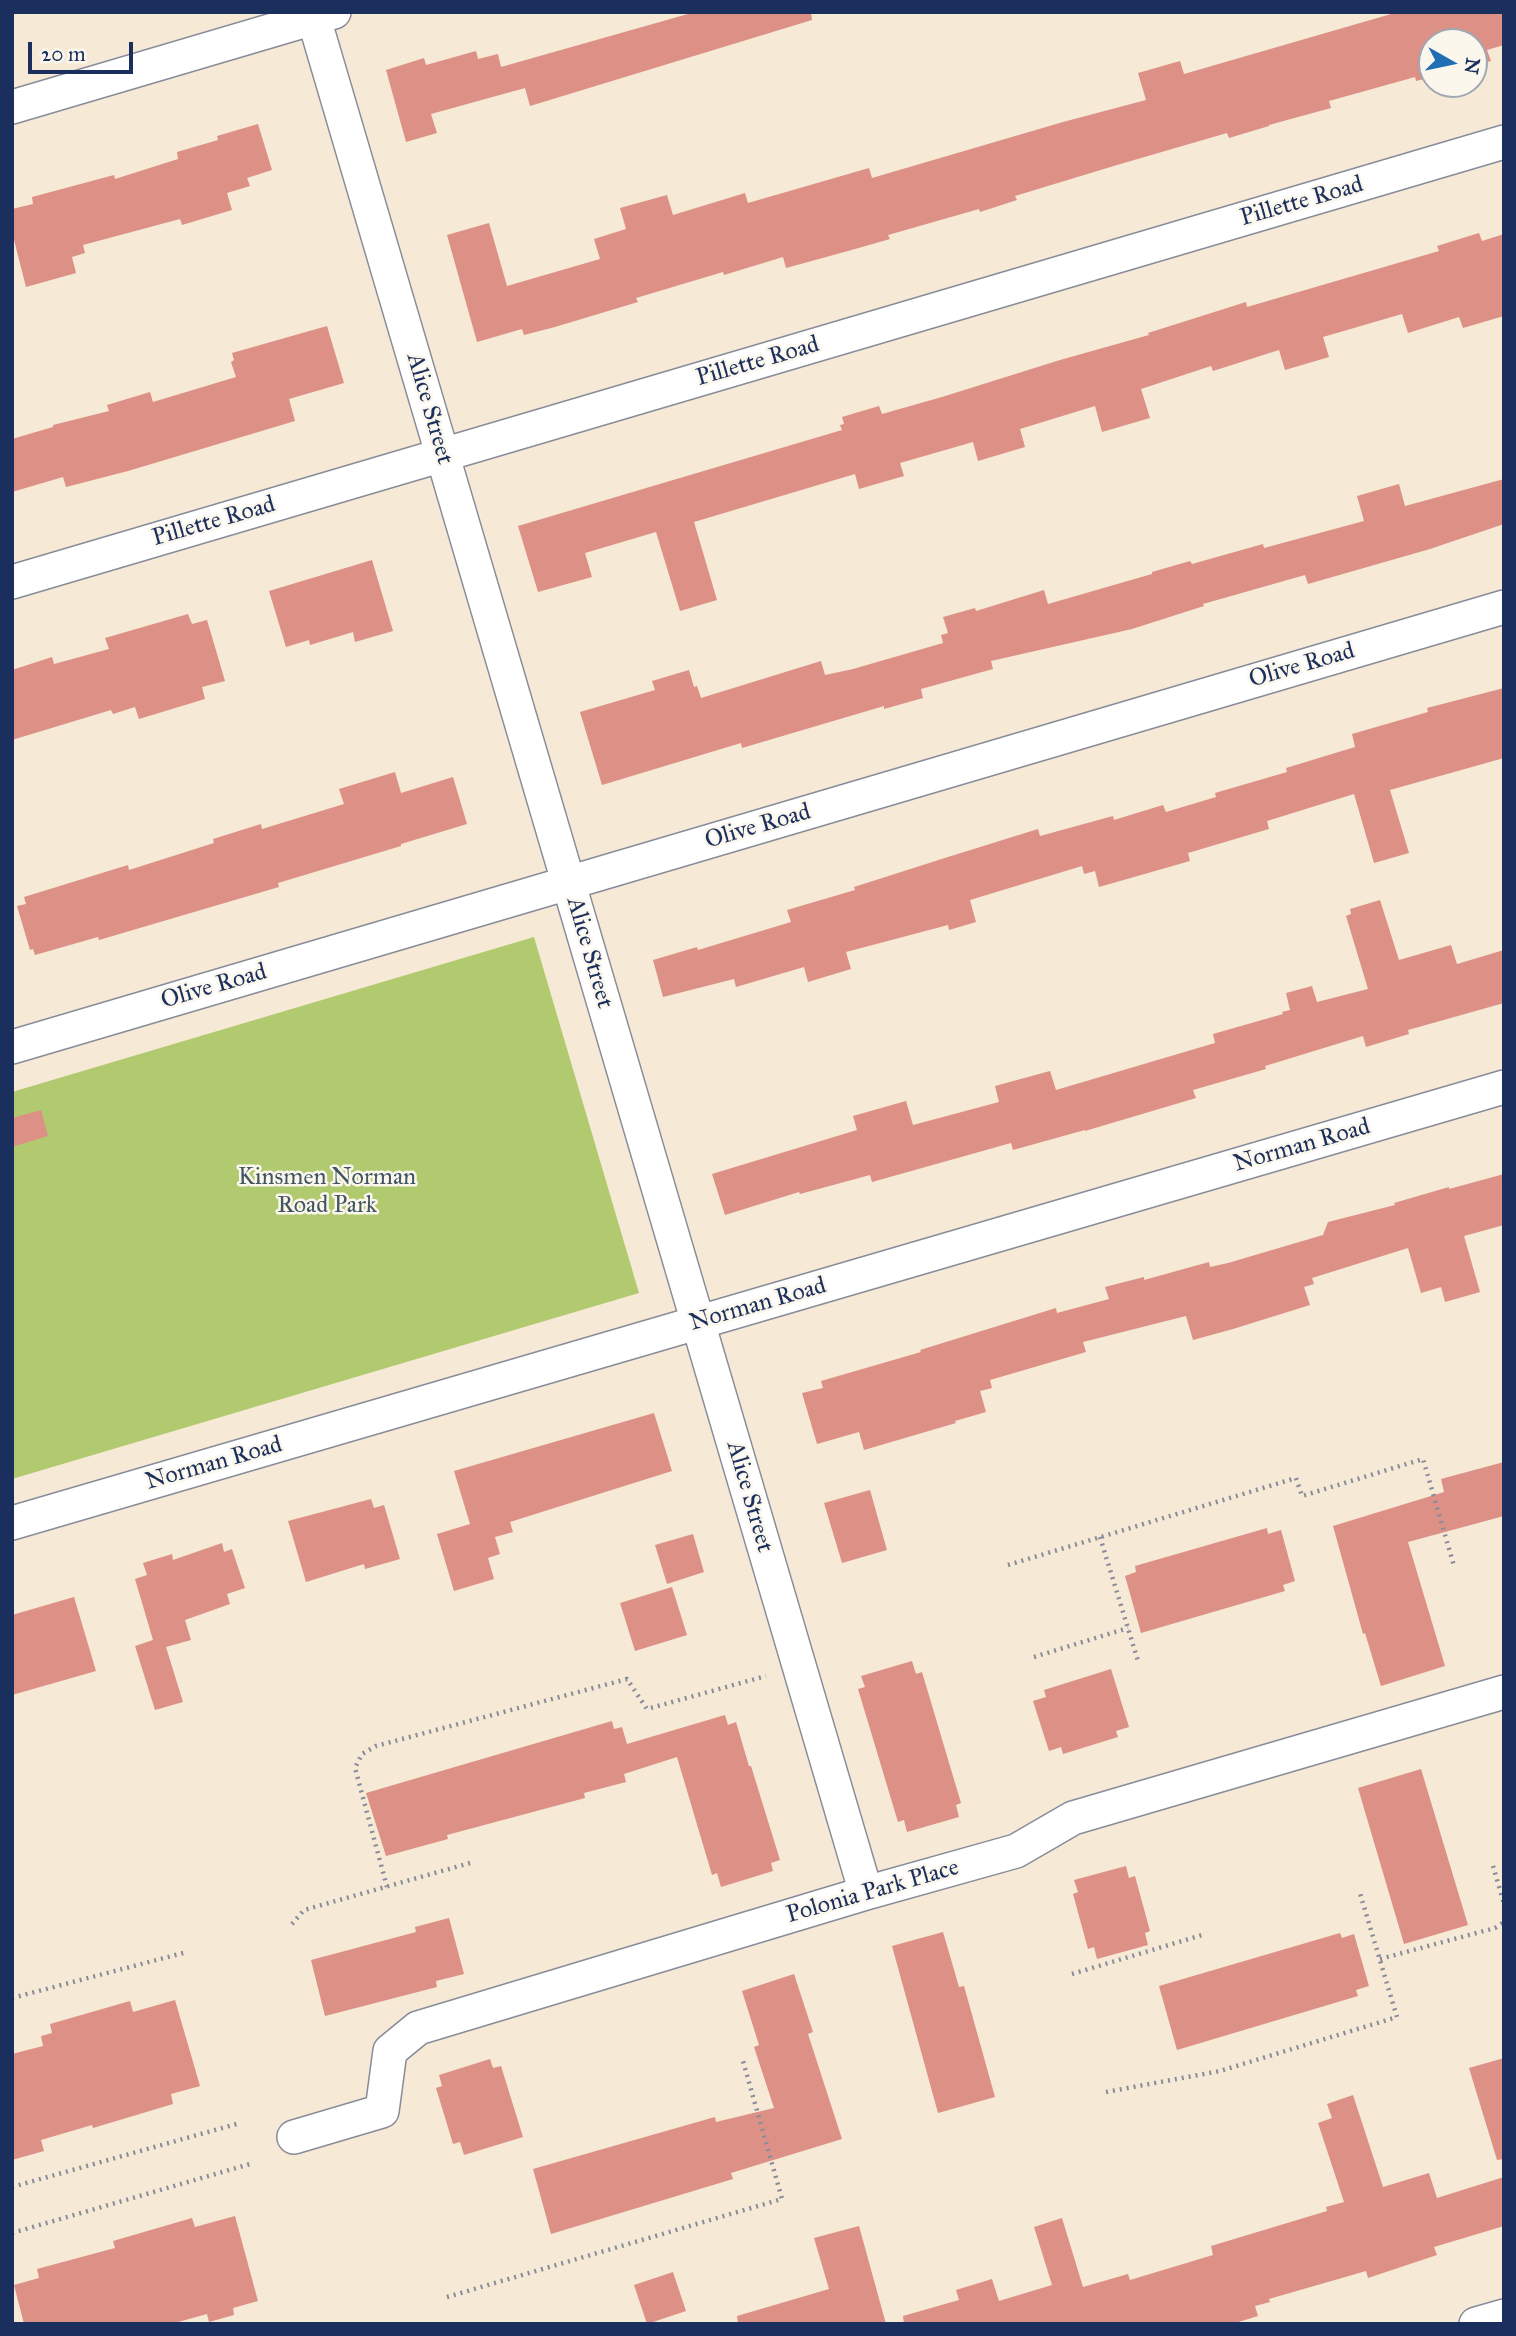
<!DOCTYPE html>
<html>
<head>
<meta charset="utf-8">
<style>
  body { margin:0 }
  #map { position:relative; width:1516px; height:2336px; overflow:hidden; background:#f6e9d5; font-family:"IM FELL Great Primer",serif }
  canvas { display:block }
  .frame { position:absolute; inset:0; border:14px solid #1b2f5e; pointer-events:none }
  .north { position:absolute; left:1418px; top:28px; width:70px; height:70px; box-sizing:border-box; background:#fbf7ec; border:2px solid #a1a7b3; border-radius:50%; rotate:99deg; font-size:19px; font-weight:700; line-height:28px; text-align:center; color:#1b2f5e }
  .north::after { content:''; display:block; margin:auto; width:24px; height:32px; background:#1f6fb2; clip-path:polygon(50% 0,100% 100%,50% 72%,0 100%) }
  .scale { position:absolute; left:28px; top:42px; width:105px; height:32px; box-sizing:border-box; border:4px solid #1b2f5e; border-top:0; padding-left:9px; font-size:21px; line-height:24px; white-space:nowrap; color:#1b2f5e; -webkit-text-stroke:5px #fbf7ec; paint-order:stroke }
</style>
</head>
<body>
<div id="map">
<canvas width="1516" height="2336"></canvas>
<div class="frame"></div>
<div class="north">N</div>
<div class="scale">20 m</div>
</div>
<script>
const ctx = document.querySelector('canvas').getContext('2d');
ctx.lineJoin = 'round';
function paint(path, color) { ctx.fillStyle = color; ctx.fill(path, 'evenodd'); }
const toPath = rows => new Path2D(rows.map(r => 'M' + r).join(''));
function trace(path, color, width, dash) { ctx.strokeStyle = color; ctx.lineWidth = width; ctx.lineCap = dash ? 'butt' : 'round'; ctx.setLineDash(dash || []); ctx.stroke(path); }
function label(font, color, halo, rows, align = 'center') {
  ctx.font = font + ' "IM FELL Great Primer",serif'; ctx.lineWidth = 5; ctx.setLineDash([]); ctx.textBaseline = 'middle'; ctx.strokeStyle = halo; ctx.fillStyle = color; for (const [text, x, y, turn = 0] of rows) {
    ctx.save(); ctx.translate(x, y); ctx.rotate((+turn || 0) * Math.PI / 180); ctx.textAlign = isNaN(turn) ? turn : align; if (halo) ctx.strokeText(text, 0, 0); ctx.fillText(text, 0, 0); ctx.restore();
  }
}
const green = toPath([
  [534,937,639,1293,12,1479,12,1092]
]);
const building = toPath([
  [695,12,811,12,812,20,530,106,525,88,431,114,437,133,406,142,386,70,424,58,426,65,476,51,478,59,498,54,501,67],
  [1398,12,1504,12,1504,45,1487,50,1491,61,1474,66,1474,42,1432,42,1432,77,1416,81,1415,77,1329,101,1331,108,1269,125,1269,126,1229,138,1227,133,1117,165,1015,196,1017,200,980,212,979,209,888,235,890,239,848,251,786,268,783,257,724,275,723,272,636,298,638,302,555,327,524,335,522,329,477,342,447,235,489,223,507,286,600,259,594,239,626,229,620,208,667,195,673,215,745,193,748,203,869,168,872,178,1063,122,1146,100,1138,73,1180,61,1184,74],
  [258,124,272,170,247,178,250,186,227,193,232,210,182,225,180,219,83,245,85,253,72,257,76,273,26,287,12,232,12,209,33,204,32,197,114,175,115,179,178,159,177,152,218,140,217,136],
  [1479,233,1482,241,1504,234,1504,316,1463,328,1459,317,1408,333,1402,314,1323,337,1329,357,1285,370,1279,350,1213,371,1211,366,1141,389,1150,418,1102,432,1095,406,1020,429,1025,447,978,461,973,442,900,463,904,476,859,489,855,474,694,522,717,600,680,611,656,532,585,553,592,577,538,592,518,526,842,430,840,425,844,424,842,417,879,406,882,414,942,397,1060,360,1149,335,1148,333,1246,302,1247,307,1439,251,1437,246],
  [327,326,344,383,289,399,295,421,128,471,66,487,63,477,12,492,12,439,53,427,53,425,109,411,107,405,150,392,153,402,236,377,231,362,234,360,232,353],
  [1504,479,1504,524,1430,549,1308,584,1305,575,1203,604,1204,606,1132,629,991,661,993,669,921,689,923,698,884,709,884,706,742,748,741,743,602,785,580,712,655,690,652,681,689,670,694,687,697,686,701,698,821,661,825,675,853,669,943,643,941,635,948,633,943,617,975,608,976,611,1044,590,1048,604,1152,574,1152,572,1190,561,1192,564,1263,544,1264,548,1364,521,1357,496,1399,484,1405,506],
  [372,560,393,631,355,642,353,632,310,645,309,640,286,647,269,591],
  [188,614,192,624,207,620,225,681,202,687,205,699,139,719,135,707,113,714,111,710,12,740,12,670,52,657,54,664,109,649,105,638],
  [1504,688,1504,758,1390,790,1409,853,1374,863,1354,794,1267,821,1269,829,1188,853,1190,861,1099,887,1095,871,1084,874,1082,866,970,900,976,922,949,930,948,925,846,952,851,969,808,982,804,967,736,987,734,979,663,997,653,960,697,947,698,950,791,922,787,910,855,890,854,887,948,857,1038,829,1040,836,1113,816,1114,820,1163,805,1166,812,1216,797,1215,793,1287,772,1286,768,1355,747,1352,734,1428,712,1427,708],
  [395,772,401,793,453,777,467,824,401,844,401,846,278,883,279,887,99,940,98,937,35,955,33,949,30,950,17,906,26,904,24,897,128,865,129,870,214,843,213,839,261,824,262,829,344,804,339,789],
  [1380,900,1399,960,1451,945,1457,964,1504,950,1504,1003,1408,1030,1409,1034,1366,1047,1363,1036,1265,1066,1266,1069,1193,1090,1196,1098,1085,1131,1085,1130,1013,1150,1011,1143,872,1182,870,1175,800,1194,799,1192,725,1215,712,1174,857,1130,853,1116,906,1101,913,1125,999,1102,995,1086,1050,1071,1056,1090,1215,1043,1213,1034,1283,1014,1282,1012,1290,1010,1286,993,1312,986,1317,1002,1368,989,1346,916,1351,914,1350,909],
  [41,1110,48,1136,12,1147,12,1118],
  [1504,1174,1504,1225,1464,1236,1480,1292,1445,1302,1441,1287,1421,1293,1408,1248,1312,1278,1314,1284,1304,1287,1310,1305,1233,1329,1193,1340,1186,1316,1083,1342,1086,1352,990,1380,992,1388,980,1391,986,1412,955,1421,956,1423,864,1450,859,1432,817,1444,802,1393,823,1388,821,1381,921,1352,920,1350,1056,1308,1057,1313,1109,1299,1105,1287,1144,1277,1144,1280,1209,1262,1210,1267,1228,1263,1323,1235,1328,1222,1395,1205,1394,1203,1449,1187,1449,1189],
  [654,1413,672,1471,510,1522,513,1532,495,1537,500,1554,488,1558,494,1579,454,1591,437,1534,470,1524,454,1471],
  [1504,1462,1504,1516,1408,1542,1445,1666,1381,1686,1365,1633,1363,1634,1333,1526,1444,1492,1441,1479],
  [870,1490,887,1550,842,1563,824,1503],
  [371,1499,374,1508,384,1505,400,1559,365,1569,364,1564,306,1582,288,1521],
  [1267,1528,1268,1534,1281,1530,1295,1581,1283,1585,1285,1591,1141,1633,1125,1576,1136,1572,1135,1566],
  [693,1534,704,1572,667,1584,655,1545],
  [222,1543,224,1552,232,1549,245,1588,227,1594,230,1604,185,1620,191,1640,166,1647,183,1702,155,1710,135,1646,153,1640,135,1579,147,1575,143,1563,172,1554,173,1560],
  [672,1587,687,1635,635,1651,620,1603],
  [74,1597,96,1671,12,1695,12,1615],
  [912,1661,916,1674,922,1672,961,1803,956,1805,959,1817,907,1832,904,1820,898,1822,858,1689,865,1687,861,1676],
  [1111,1669,1129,1727,1116,1731,1118,1737,1063,1754,1061,1747,1049,1751,1033,1701,1046,1697,1044,1690],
  [725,1715,728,1725,736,1722,749,1766,751,1766,780,1860,771,1863,773,1871,721,1887,717,1873,712,1875,677,1757,624,1774,626,1782,584,1793,585,1798,447,1835,448,1839,386,1856,366,1793,612,1721,614,1729,622,1727,627,1744],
  [1421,1769,1468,1925,1404,1944,1358,1788],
  [1126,1866,1129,1878,1135,1876,1150,1931,1145,1933,1148,1945,1097,1959,1094,1947,1088,1949,1073,1894,1078,1892,1074,1880],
  [449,1918,464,1974,436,1981,437,1987,325,2016,311,1960,416,1932,415,1927],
  [943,1932,959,1987,964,1986,995,2097,938,2113,892,1946],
  [1340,1933,1342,1938,1354,1934,1369,1986,1356,1990,1358,1996,1177,2050,1159,1986],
  [794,1974,813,2032,808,2034,842,2139,731,2173,733,2179,551,2234,533,2169,715,2117,716,2122,774,2108,754,2047,759,2045,742,1991],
  [175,2000,200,2086,171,2094,173,2104,93,2128,92,2125,41,2140,44,2151,12,2160,12,2054,43,2046,41,2036,52,2033,50,2024,130,2001,133,2012],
  [1504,2058,1504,2159,1497,2160,1469,2068],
  [490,2059,493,2068,501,2066,523,2137,464,2155,460,2142,453,2144,436,2088,442,2086,439,2075],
  [1353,2095,1383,2187,1429,2173,1437,2198,1504,2177,1504,2226,1434,2247,1437,2255,1368,2278,1366,2271,1269,2299,1270,2302,1255,2306,1258,2316,1232,2324,904,2324,903,2316,959,2300,956,2290,992,2279,999,2301,1052,2285,1034,2227,1062,2218,1083,2287,1128,2274,1130,2280,1213,2255,1211,2246,1327,2211,1326,2207,1344,2202,1318,2123,1332,2118,1327,2104],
  [235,2216,258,2301,233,2308,234,2315,209,2322,207,2314,171,2324,24,2324,14,2285,39,2278,37,2269,115,2248,113,2241,192,2218,195,2227],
  [859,2226,886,2324,738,2324,737,2316,829,2289,814,2238],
  [673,2272,686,2311,647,2324,634,2285]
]);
const path = toPath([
  [1100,1537,1138,1661],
  [1008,1565,1296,1478,1302,1496,1423,1459,1454,1566],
  [1034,1657,1128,1628],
  [1493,1866,1504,1904],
  [387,1887,355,1768,362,1754,376,1746,627,1679,647,1709,766,1676],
  [292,1924,304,1910,470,1863],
  [1380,1959,1495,1928,1504,1922],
  [1072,1974,1202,1935],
  [12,1998,187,1952],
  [1106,2092,1220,2071,1397,2017,1359,1890],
  [12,2187,240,2123],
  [12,2233,250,2164],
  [447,2297,782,2199,743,2061]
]);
const minor = toPath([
  [312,12,866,1893],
  [12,107,334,12],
  [12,582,1504,142],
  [12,1047,1504,607],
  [12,1523,1504,1087],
  [294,2137,382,2111,390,2051,418,2028,866,1893,1016,1851,1073,1818,1504,1692],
  [1476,2324,1504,2316]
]);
const streetNames = [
  ["Pillette Road",1302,202,-16],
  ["Pillette Road",758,362,-16],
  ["Alice Street",429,409,74],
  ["Pillette Road",214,522,-16],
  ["Olive Road",1302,666,-16],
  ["Olive Road",758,827,-16],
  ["Alice Street",589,953,74],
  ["Olive Road",214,987,-16],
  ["Norman Road",1302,1146,-16],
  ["Norman Road",758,1305,-16],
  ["Norman Road",214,1464,-16],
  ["Alice Street",749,1497,74],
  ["Polonia Park Place",873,1892,-16]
];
const parkNames = [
  ["Kinsmen Norman",327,1178],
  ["Road Park",327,1206]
];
paint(green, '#b2ca6f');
paint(building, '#dc9086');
trace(minor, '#888c9a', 36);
trace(path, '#888c9a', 4.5, [2, 5]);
trace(minor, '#fff', 33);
label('24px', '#1b2f5e', '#fbf7ec', streetNames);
label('24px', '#415662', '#fbf7ec', parkNames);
</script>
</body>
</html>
